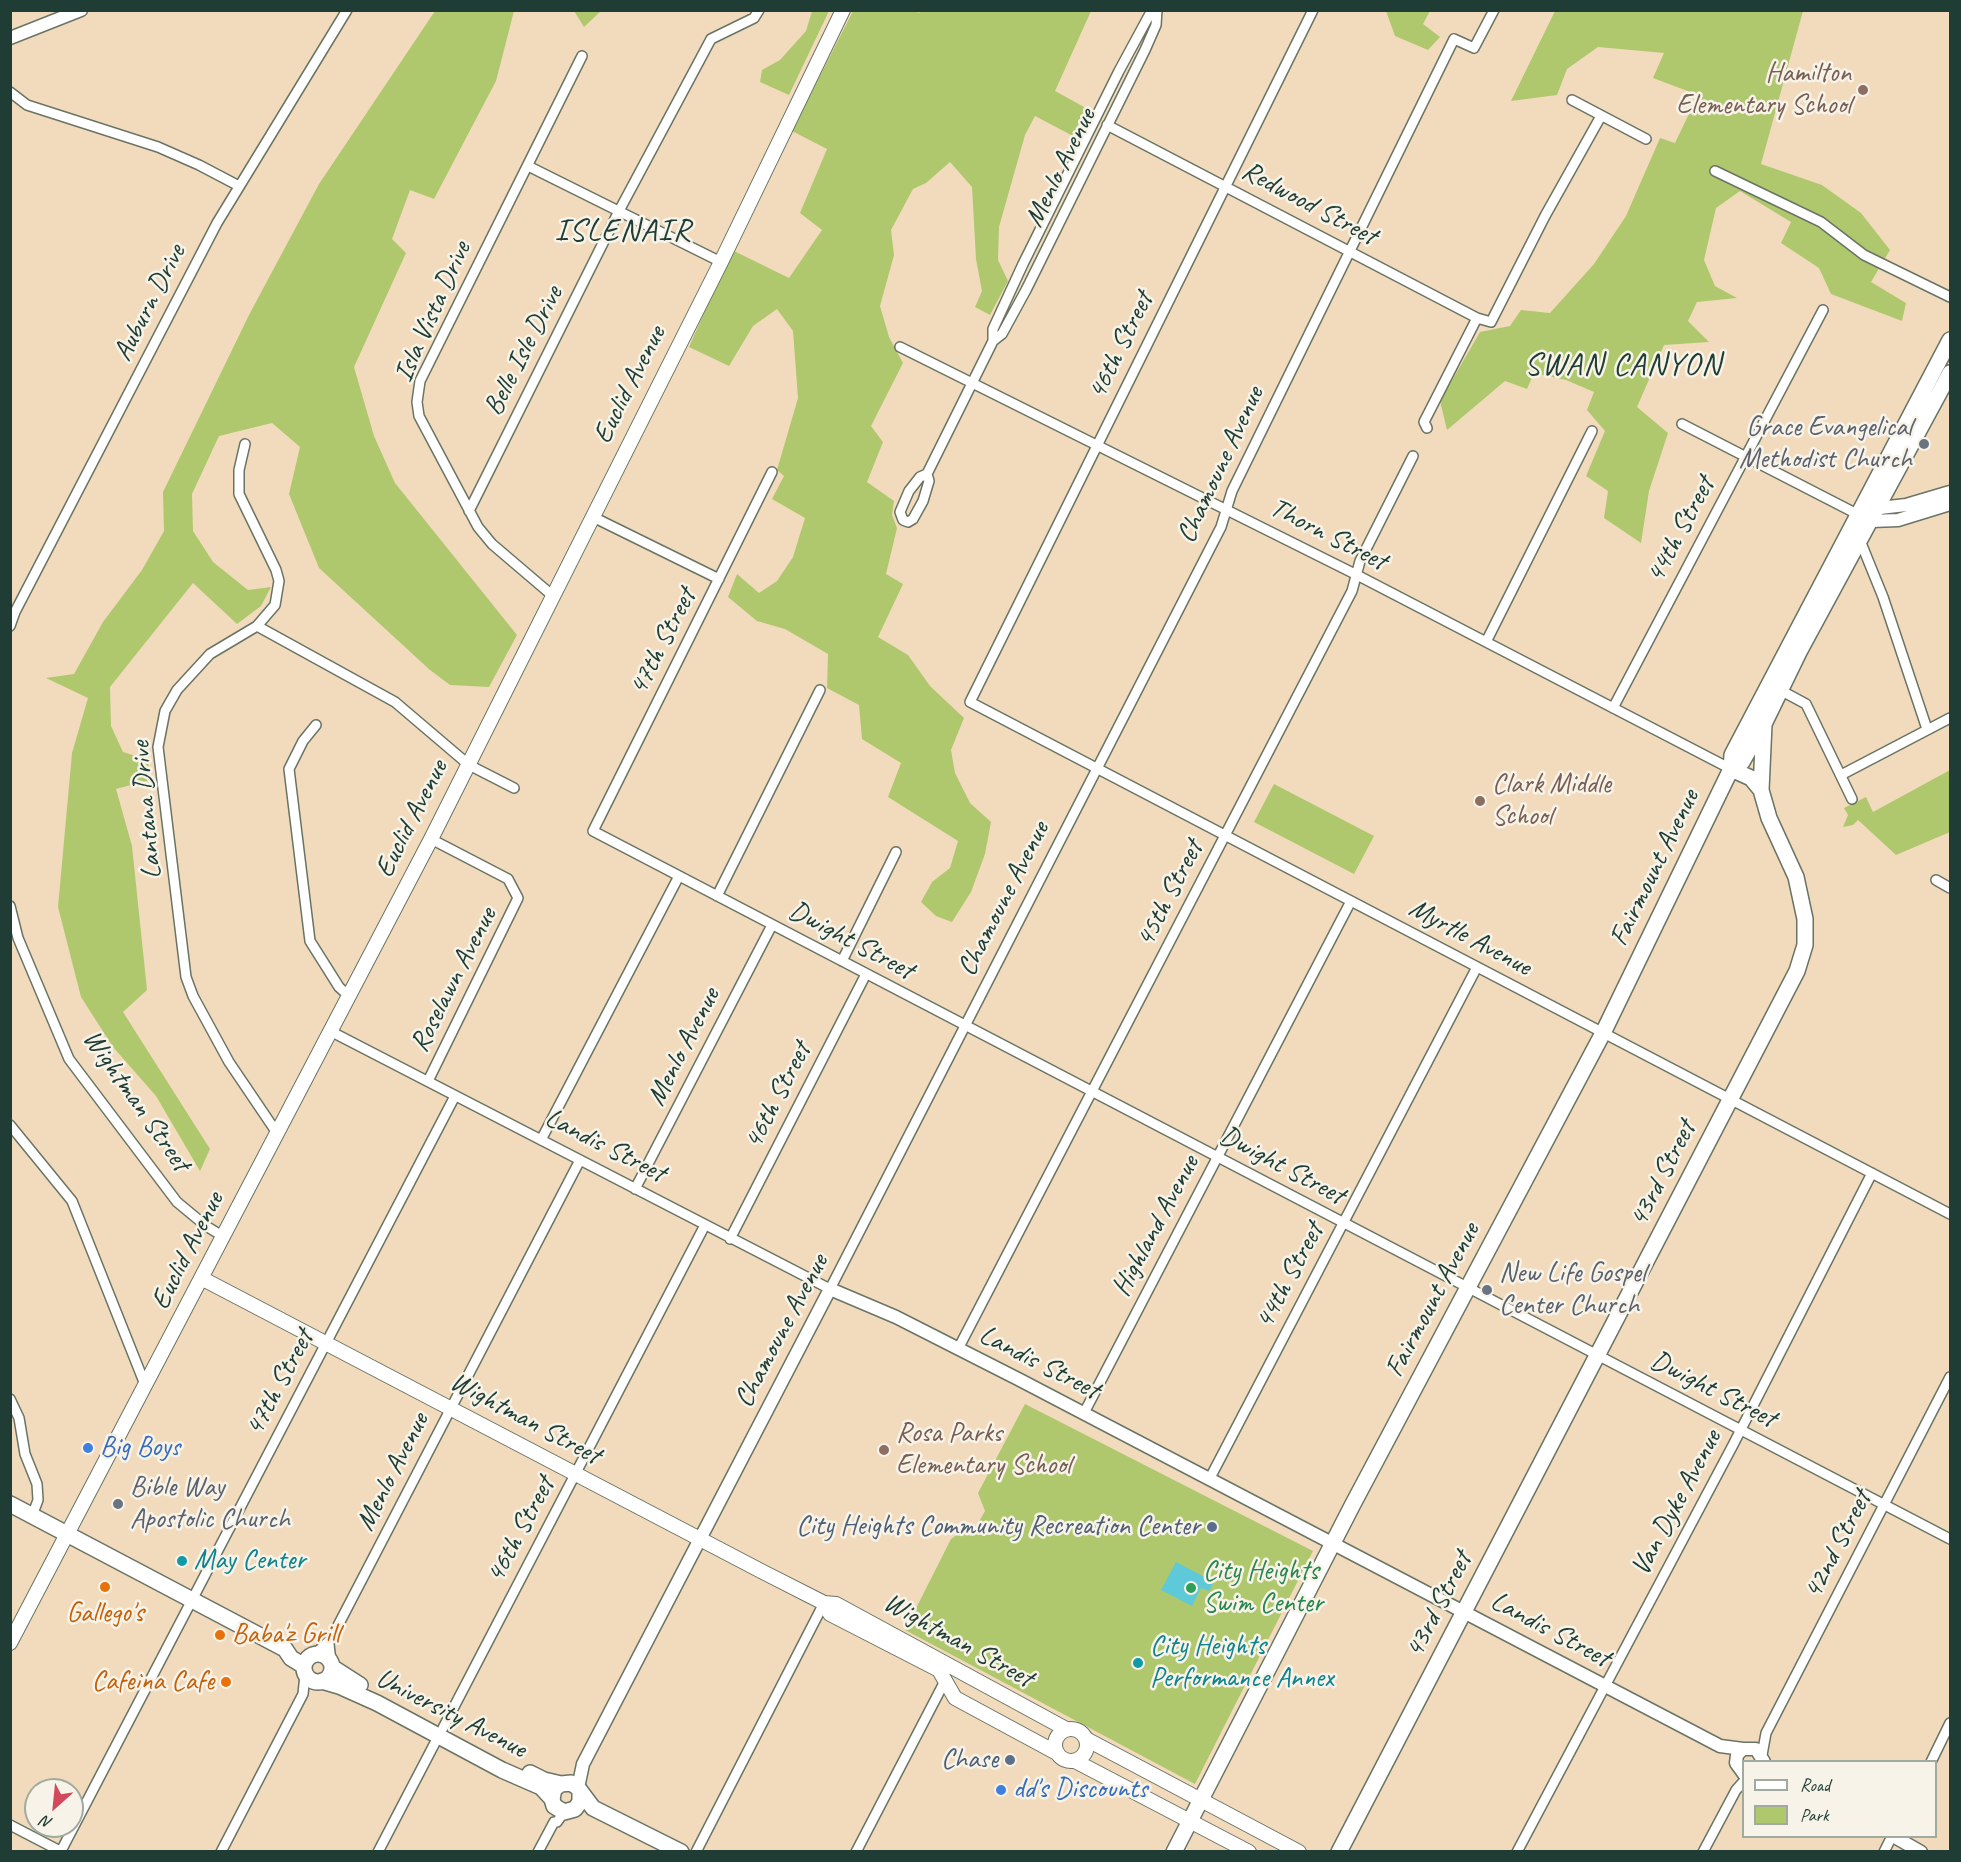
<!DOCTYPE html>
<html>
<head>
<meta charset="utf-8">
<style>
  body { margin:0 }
  #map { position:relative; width:1961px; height:1862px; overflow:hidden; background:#f2dbbc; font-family:Caveat,sans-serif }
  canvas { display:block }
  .frame { position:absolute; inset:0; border:12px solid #1f3d34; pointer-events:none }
  .legend { position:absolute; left:1742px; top:1760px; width:195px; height:78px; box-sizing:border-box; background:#f7f3e8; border:2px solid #a1aaa0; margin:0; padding:8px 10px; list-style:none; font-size:18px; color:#1f3d34 }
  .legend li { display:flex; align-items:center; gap:12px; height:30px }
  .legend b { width:30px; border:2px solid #a1aaa0 }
  .north { position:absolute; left:24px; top:1778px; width:60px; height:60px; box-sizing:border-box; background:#f7f3e8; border:2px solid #a1aaa0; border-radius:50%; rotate:207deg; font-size:16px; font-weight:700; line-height:24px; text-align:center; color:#1f3d34 }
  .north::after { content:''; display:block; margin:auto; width:21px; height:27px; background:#d1495b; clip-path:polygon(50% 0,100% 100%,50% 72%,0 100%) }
</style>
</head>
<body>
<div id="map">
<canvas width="1961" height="1862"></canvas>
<div class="frame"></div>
<ul class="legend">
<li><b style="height:8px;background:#fff"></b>Road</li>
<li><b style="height:16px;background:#afc86d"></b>Park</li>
</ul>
<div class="north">N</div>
</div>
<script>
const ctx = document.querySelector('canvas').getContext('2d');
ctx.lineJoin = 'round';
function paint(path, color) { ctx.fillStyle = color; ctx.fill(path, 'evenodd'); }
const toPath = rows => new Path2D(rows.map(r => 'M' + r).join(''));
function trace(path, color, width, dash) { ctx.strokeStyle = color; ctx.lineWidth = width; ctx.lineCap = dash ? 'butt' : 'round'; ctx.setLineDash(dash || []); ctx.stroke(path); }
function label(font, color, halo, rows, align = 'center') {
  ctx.font = font + ' Caveat,sans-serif'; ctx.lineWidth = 5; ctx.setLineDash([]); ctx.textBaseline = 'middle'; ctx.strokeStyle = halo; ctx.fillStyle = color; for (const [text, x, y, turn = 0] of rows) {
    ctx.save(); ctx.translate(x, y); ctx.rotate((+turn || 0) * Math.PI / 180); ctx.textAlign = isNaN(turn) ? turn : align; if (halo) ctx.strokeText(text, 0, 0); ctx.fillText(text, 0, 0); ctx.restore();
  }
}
const green = toPath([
  [914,10,919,13,921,10,1091,11,1055,91,1086,108,1073,136,1035,116,1025,135,999,227,998,260,1008,281,990,315,975,307,982,291,976,259,972,187,950,162,926,183,913,189,891,230,894,255,880,306,889,337,903,363,871,426,883,442,867,482,894,501,892,515,897,528,886,574,903,584,878,637,908,655,930,686,964,718,951,750,955,773,970,803,991,822,985,854,971,892,952,922,936,916,921,902,932,882,950,868,958,841,888,797,901,763,862,739,859,705,827,688,828,654,785,629,757,621,728,597,737,574,759,593,777,581,793,557,805,518,772,499,784,476,777,470,798,398,793,331,777,309,753,326,729,366,689,347,732,250,789,278,822,230,800,213,827,149,792,131,853,11],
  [435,11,514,11,496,81,434,199,410,190,392,239,406,253,354,367,374,436,395,483,517,635,489,687,450,685,430,670,319,568,289,494,300,447,272,423,219,436,192,494,193,531,213,562,248,590,271,587,261,606,237,624,193,583,110,687,111,726,123,752,148,760,150,780,116,789,132,846,147,990,123,1012,210,1149,200,1171,156,1096,113,1047,81,997,58,907,72,753,88,698,46,678,74,674,103,622,142,570,164,531,163,492,249,315,319,184],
  [574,11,601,11,584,27],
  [812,11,829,11,789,95,760,82,762,70,780,60,806,31],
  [1386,11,1430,11,1423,24,1440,37,1428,50,1395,36],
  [1555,11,1803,11,1761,164,1822,185,1861,213,1890,250,1871,282,1906,303,1902,321,1831,294,1819,268,1781,243,1791,222,1740,191,1716,208,1704,260,1715,286,1737,298,1697,302,1688,321,1709,342,1664,345,1637,407,1668,433,1649,491,1641,543,1604,518,1608,491,1586,476,1605,431,1587,410,1594,392,1566,380,1534,373,1527,389,1505,381,1447,430,1440,401,1480,332,1510,326,1521,310,1550,313,1594,264,1626,216,1660,138,1675,143,1698,95,1653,78,1664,53,1598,47,1567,69,1557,95,1511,101],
  [1950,770,1950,832,1896,855,1858,820,1853,825,1843,827,1848,815,1844,808,1866,797,1873,812],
  [1274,784,1374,836,1354,874,1254,822],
  [1025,1404,1313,1551,1195,1784,905,1630,951,1539,961,1532,971,1536,985,1511,978,1493]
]);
const water = toPath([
  [1176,1562,1214,1582,1209,1591,1201,1588,1192,1606,1161,1590]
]);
const minor = toPath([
  [1313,10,970,702,1950,1214],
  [10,92,27,105,158,147,199,165,239,186],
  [1572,100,1646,139],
  [1107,125,1477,318,1491,322,1545,216,1601,116],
  [528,166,721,262],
  [1715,171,1821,222,1864,255,1950,297],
  [993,341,1002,334,1026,290,1145,50,1156,25,1157,10],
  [900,347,1355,574,1731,769],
  [1682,424,1859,515],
  [1427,428,1424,422,1477,318],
  [245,444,239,470,239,494,276,570,279,581,275,605,257,626,210,654,177,690,165,711,158,747,186,977,193,996,229,1062,277,1133],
  [772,472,593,831,1950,1539],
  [927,474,920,477,909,491,900,512,903,520,908,522,913,519,923,501,929,481,927,474,993,341,993,329,1023,264,1119,71,1152,10],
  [469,511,619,211,711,39,754,18,759,10],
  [593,517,719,579],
  [1859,538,1883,597,1927,729],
  [553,596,492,544,478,527,419,416,417,402,420,381,582,56],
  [10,626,15,612,217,223,347,10],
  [257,626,395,702,469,765,514,788],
  [1486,642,1592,431],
  [1780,690,1806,704,1852,799],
  [1613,708,1823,310],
  [316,725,303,741,289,769,310,941,339,987,350,997],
  [1841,775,1950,718],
  [1936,880,1950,888],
  [717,896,820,690],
  [10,906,18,938,69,1059,177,1202,206,1226,224,1237],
  [842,961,896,852],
  [332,1032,830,1289,1221,527,1232,491,1454,39,1474,48,1494,10],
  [428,1081,518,898,508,879,431,839],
  [10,1125,72,1201,146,1387],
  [541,1140,679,876],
  [635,1189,772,925],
  [730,1239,866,974],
  [958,1349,1352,591,1360,561,1413,456],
  [10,1399,19,1418,25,1454,37,1484,38,1500,32,1516],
  [1084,1413,1351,901],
  [1210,1478,1477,967],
  [329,1644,331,1662],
  [316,1653,331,1639,580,1160],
  [443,1728,705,1225],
  [1762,1755,1766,1733,1950,1377],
  [1931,1762,1950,1723],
  [10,1825,62,1852],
  [61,1851,455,1096],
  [221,1852,303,1694,305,1675],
  [378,1852,438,1737],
  [538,1852,554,1822,557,1822,564,1812],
  [696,1852,824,1603],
  [856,1852,946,1679],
  [1517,1852,1733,1445,1872,1173],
  [1703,1852,1736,1790,1744,1781],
  [1884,1852,1892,1836]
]);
const tertiary = toPath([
  [10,38,81,10],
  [1871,509,1906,505,1950,492],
  [1863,517,1872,521,1898,520,1950,504],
  [1744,1774,1736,1763,1737,1755,1743,1749,1756,1749,1764,1762],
  [578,1788,583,1764,830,1289,896,1317,1020,1380,1720,1746,1743,1749],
  [1893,1836,1921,1852]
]);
const secondary = toPath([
  [203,1279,763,1572,824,1603,836,1604,1066,1729],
  [824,1603,830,1614,939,1670,955,1698,1055,1752],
  [10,1643,431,839,721,262,843,10],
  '1055 1745a16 16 0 1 1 32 0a16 16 0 1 1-32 0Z',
  [1086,1739,1299,1852],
  [1075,1761,1249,1852]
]);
const primary = toPath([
  [1731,769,1742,762,1764,724,1799,652,1950,373],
  [1731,769,1751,778,1761,790],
  [10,1504,285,1649,291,1658,304,1666],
  '304 1668a14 14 0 1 1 28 0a14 14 0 1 1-28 0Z',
  [332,1667,360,1685],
  [322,1681,339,1686,377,1703,502,1770,541,1787,552,1799],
  [530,1773,544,1780,561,1784],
  [580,1793,580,1802,575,1809,564,1812,554,1806,552,1799,554,1789,561,1784,571,1783,578,1788,593,1808,681,1852],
  [1174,1852,1353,1504,1603,1033,1731,769,1732,755,1950,340],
  [1339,1852,1797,971,1805,945,1805,919,1796,877,1769,818,1761,790,1764,724]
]);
const markers = [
  [1863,90,6,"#8d6e63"],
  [1924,444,6,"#6b7280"],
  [1480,801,6,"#8d6e63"],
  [1487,1290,6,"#6b7280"],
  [88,1448,6,"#3f7fe0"],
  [884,1450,6,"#8d6e63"],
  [118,1504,6,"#6b7280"],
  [1212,1527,6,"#5c6f8a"],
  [182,1561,6,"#0f9aa8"],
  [105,1587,6,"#e8710a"],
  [1191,1588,6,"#2e9e5b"],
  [220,1635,6,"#e8710a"],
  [1138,1663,6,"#0f9aa8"],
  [226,1682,6,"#e8710a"],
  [1010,1760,6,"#5c6f8a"],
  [1001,1790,6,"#3f7fe0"]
];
const educationNames = [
  ["Hamilton",1851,74,"right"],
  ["Elementary School",1851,106,"right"],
  ["Clark Middle",1492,785],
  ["School",1492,817],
  ["Rosa Parks",896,1434],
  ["Elementary School",896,1466]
];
const streetNames = [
  ["Menlo Avenue",1061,168,-64],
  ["Redwood Street",1309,204,28],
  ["Auburn Drive",150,303,-63],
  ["Isla Vista Drive",433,312,-66],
  ["46th Street",1121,346,-64],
  ["Belle Isle Drive",524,351,-63],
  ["Euclid Avenue",630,385,-63],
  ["Chamoune Avenue",1221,465,-65],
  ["44th Street",1681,530,-62],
  ["Thorn Street",1328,535,27],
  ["47th Street",663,642,-63],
  ["Lantana Drive",147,810,-95],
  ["Euclid Avenue",412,819,-63],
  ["Fairmount Avenue",1655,868,-64],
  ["45th Street",1170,894,-63],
  ["Chamoune Avenue",1004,899,-63],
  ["Myrtle Avenue",1470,938,28],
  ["Dwight Street",851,941,28],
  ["Roselawn Avenue",454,980,-63],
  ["Menlo Avenue",684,1047,-63],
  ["46th Street",778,1096,-63],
  ["Wightman Street",136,1101,55],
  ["Landis Street",605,1146,27],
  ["Dwight Street",1282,1166,28],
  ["43rd Street",1663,1174,-63],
  ["Highland Avenue",1156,1226,-62],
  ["Euclid Avenue",188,1251,-63],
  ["44th Street",1290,1276,-62],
  ["Fairmount Avenue",1433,1300,-62],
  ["Chamoune Avenue",782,1331,-62],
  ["Landis Street",1039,1363,27],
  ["47th Street",280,1383,-62],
  ["Dwight Street",1713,1390,27],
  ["Wightman Street",525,1419,28],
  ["Menlo Avenue",393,1472,-63],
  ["Van Dyke Avenue",1677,1503,-62],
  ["46th Street",521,1530,-62],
  ["42nd Street",1838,1545,-63],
  ["43rd Street",1439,1605,-63],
  ["Landis Street",1550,1630,28],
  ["Wightman Street",958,1641,29],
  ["University Avenue",451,1714,27]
];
const worshipNames = [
  ["Grace Evangelical",1912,428,"right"],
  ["Methodist Church",1912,460,"right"],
  ["New Life Gospel",1499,1274],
  ["Center Church",1499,1306],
  ["Bible Way",130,1488],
  ["Apostolic Church",130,1520]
];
const shopNames = [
  ["Big Boys",100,1448],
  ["dd's Discounts",1013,1790]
];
const serviceNames = [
  ["City Heights Community Recreation Center",1200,1527],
  ["Chase",998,1760]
];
const cultureNames = [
  ["May Center",194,1561],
  ["City Heights",1150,1647],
  ["Performance Annex",1150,1679]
];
const leisureNames = [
  ["City Heights",1203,1572],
  ["Swim Center",1203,1604]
];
const foodNames = [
  ["Gallego's",105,1614],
  ["Baba'z Grill",232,1635,"left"],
  ["Cafeina Cafe",214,1682,"right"]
];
const quarterNames = [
  ["ISLENAIR",623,232],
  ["SWAN CANYON",1623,366]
];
paint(green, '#afc86d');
paint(water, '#5ec9d9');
trace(minor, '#697464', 12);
trace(tertiary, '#697464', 15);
trace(secondary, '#697464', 16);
trace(primary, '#697464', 18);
trace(minor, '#fff', 9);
trace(tertiary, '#fff', 12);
trace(secondary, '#fff', 14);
trace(primary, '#fff', 15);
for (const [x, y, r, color] of markers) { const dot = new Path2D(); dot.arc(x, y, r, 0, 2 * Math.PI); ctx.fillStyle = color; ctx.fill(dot); trace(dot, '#f7f3e8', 2); }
label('28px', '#785e54', '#f7f3e8', educationNames, 'left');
label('28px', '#1f3d34', '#f7f3e8', streetNames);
label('28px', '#5b616d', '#f7f3e8', worshipNames, 'left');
label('28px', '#366cbe', '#f7f3e8', shopNames, 'left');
label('28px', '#4e5e75', '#f7f3e8', serviceNames, 'right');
label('28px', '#0d838f', '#f7f3e8', cultureNames, 'left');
label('28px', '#27864d', '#f7f3e8', leisureNames, 'left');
label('28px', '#c56008', '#f7f3e8', foodNames);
ctx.letterSpacing = '1.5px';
label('32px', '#1f3d34', '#f7f3e8', quarterNames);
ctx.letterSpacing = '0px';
</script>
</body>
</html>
